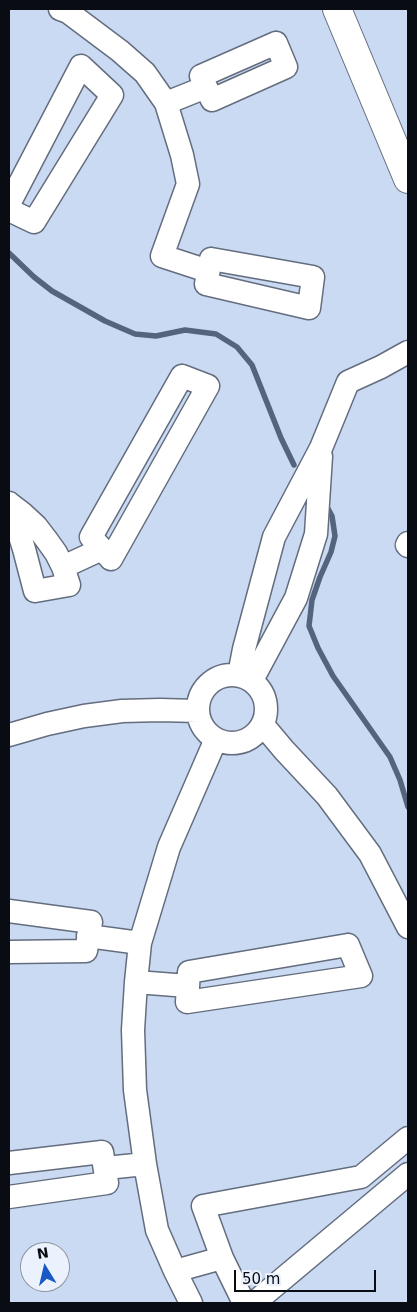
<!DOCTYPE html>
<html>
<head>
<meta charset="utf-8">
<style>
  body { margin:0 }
  #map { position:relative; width:417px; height:1312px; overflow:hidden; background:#d9e5f8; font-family:"DejaVu Sans",sans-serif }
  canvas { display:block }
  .frame { position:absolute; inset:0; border:10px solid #090c13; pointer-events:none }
  .north { position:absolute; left:20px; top:1242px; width:50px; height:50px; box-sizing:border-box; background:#ebf2fe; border:1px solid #9196a0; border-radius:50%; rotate:351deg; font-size:14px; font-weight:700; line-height:20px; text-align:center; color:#090c13 }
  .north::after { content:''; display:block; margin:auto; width:18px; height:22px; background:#1859c5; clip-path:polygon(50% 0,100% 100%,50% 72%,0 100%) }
  .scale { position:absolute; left:234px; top:1270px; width:142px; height:22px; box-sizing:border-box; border:2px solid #090c13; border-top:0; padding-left:6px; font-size:15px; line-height:18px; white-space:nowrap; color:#090c13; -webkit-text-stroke:4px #ebf2fe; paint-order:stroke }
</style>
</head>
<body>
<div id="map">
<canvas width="417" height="1312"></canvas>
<div class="frame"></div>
<div class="north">N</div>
<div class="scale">50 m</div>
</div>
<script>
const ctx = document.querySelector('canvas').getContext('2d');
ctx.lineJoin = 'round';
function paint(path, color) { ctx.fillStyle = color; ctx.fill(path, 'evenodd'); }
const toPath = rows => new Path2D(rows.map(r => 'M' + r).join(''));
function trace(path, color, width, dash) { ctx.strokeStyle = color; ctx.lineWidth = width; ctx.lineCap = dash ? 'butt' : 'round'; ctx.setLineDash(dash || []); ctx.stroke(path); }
const built = toPath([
  [9,9,408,9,408,1303,9,1303],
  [30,1252,60,1252,60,1282,30,1282]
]);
const stream = toPath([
  [9,253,34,277,52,291,105,321,135,334,156,336,185,330,216,334,237,347,252,365,281,438,294,465],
  [326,505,332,516,335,536,331,552,320,577,312,600,309,626,318,648,333,676,390,757,400,780,408,807]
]);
const minor = toPath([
  [60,9,68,12,120,51,145,73,166,103,182,155,188,184,162,256,208,271],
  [276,43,286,67,212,100,201,76,276,43],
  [166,103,206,87],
  [9,204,81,66,112,95,34,222,9,210],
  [211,259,313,277,309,308,206,284,211,259],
  [182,376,208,386,111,559,91,537,182,376],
  [9,503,10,504,23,514,36,526,46,539,56,553,63,567,69,585,35,591,24,549,10,504],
  [408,543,407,545,408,546],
  [63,567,102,549],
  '198 709a34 34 0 1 1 68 0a34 34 0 1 1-68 0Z',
  [239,675,244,649,274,537,321,448,348,382,381,367,408,352],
  [252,680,296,598,316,534,321,456],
  [263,725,284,750,327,796,370,854,408,927],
  [9,735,47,724,84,716,122,711,160,710,197,711],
  [9,911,91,922,86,951,9,952],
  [88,936,140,943],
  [348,945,361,976,187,1002,189,972,348,945],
  [136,982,188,986],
  [9,1163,102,1152,107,1183,9,1197],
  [106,1168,145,1164],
  [175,1271,222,1258],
  [191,1303,175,1271,157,1230,145,1164,135,1090,133,1030,136,982,140,943,169,847,216,739],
  [244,1303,222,1258,203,1206,361,1177,408,1138],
  [254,1303,408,1174]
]);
const major = toPath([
  [337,9,408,179]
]);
paint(built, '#cbdaf3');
trace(stream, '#54647d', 5.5);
trace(minor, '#636d7e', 25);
trace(major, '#636d7e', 30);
trace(minor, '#fff', 22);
trace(major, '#fff', 28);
</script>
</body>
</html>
